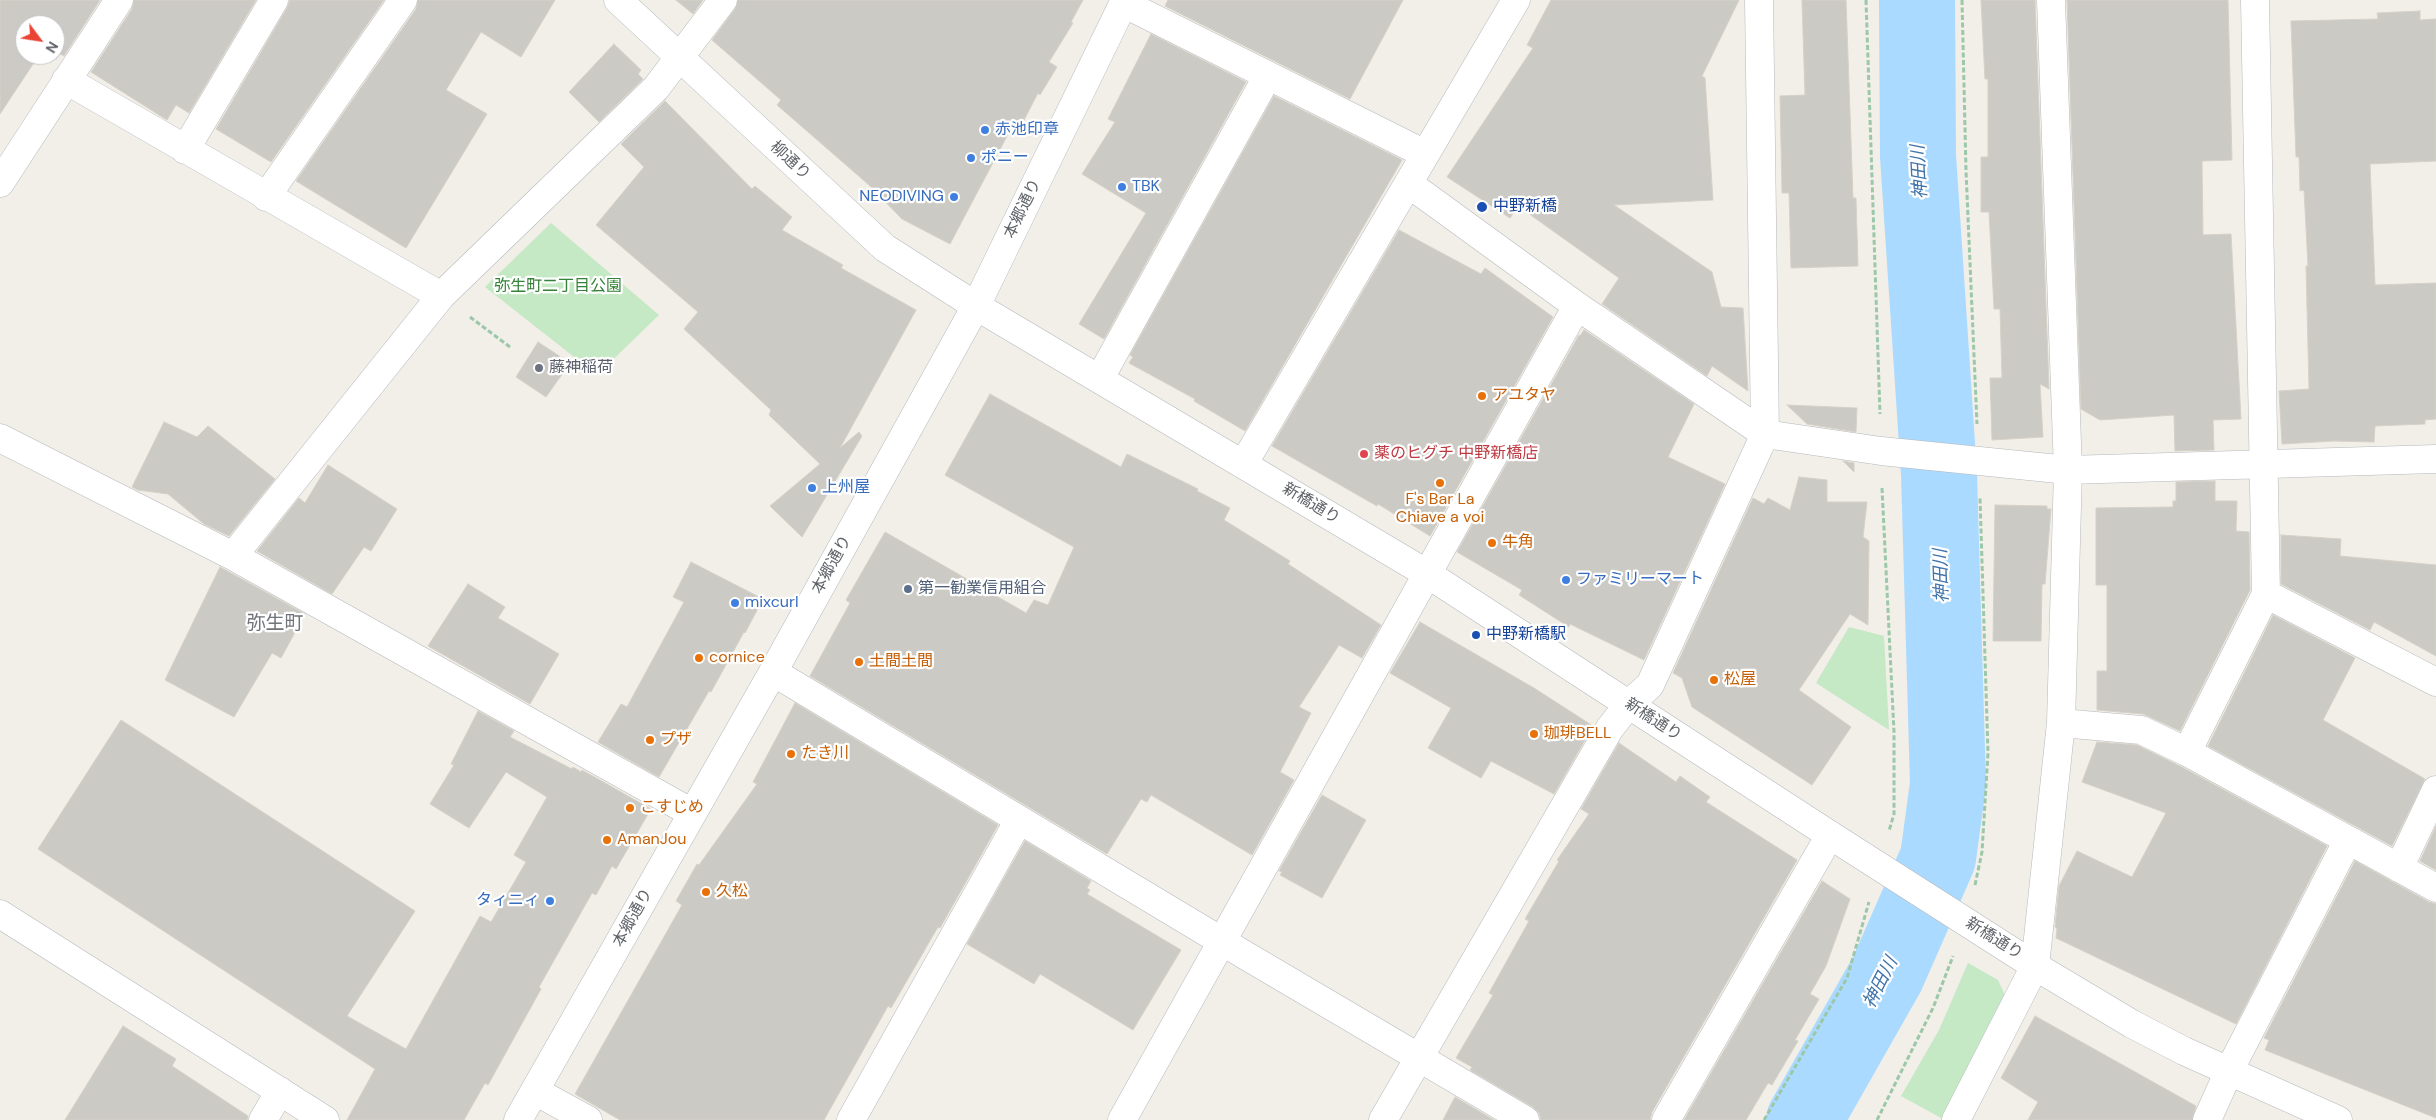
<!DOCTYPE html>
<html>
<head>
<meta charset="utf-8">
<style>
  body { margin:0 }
  #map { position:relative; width:2436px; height:1120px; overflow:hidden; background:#f1efe8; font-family:"DM Sans",sans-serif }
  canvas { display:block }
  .north { position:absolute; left:15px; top:15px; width:50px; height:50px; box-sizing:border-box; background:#fff; border:1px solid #bfc1c3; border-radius:50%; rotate:121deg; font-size:14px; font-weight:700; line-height:20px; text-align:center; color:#5f6368 }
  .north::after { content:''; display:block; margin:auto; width:18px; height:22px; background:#ea4335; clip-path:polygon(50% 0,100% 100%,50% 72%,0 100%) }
</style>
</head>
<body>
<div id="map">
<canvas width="2436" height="1120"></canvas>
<div class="north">N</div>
</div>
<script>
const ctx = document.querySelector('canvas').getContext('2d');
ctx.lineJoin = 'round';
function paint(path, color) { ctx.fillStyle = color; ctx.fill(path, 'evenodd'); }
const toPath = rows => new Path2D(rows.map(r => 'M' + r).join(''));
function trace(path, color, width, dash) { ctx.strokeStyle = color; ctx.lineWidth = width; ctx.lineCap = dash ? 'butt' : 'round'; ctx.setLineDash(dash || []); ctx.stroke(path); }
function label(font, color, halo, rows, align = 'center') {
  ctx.font = font + ' "DM Sans","Noto Sans JP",sans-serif'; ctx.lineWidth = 4.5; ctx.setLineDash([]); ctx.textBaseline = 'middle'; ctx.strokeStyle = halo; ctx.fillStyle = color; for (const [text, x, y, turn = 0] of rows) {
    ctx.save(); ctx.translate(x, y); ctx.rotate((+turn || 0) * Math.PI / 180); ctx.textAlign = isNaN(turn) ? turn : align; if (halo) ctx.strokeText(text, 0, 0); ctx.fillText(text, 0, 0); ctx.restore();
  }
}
const green = toPath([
  [551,223,659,315,597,375,485,287],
  [1849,627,1884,636,1889,730,1816,683],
  [1968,963,1998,980,2008,1002,1943,1119,1901,1096,1939,1030]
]);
const river = toPath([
  [1804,1120,1887,974,1938,858,1948,784,1939,474,1918,156,1917,0]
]);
const building = toPath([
  [0,0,100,0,64,56,55,51,55,25,25,25,25,55,39,55,0,114,0,0],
  [134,0,256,0,189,113,176,105,167,120,91,72,132,9,134,0],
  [290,0,384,0,271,162,216,129,287,8,290,0],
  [418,0,555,0,521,57,481,32,446,90,487,114,406,248,296,181,416,9,418,0],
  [676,0,703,0,693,14,676,0],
  [738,0,1083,0,1071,22,1073,23,1049,62,1057,67,1040,95,1038,93,1022,124,1015,121,950,244,902,219,869,185,777,105,781,100,712,40,735,9,738,0],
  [1168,0,1403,0,1350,99,1165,6,1168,0],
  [1551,0,1739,0,1702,76,1705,78,1713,200,1614,205,1712,272,1721,307,1743,308,1748,391,1712,366,1707,376,1602,304,1619,278,1518,206,1510,218,1447,177,1533,48,1527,45,1551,0],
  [1802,0,1846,0,1853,198,1856,198,1858,266,1791,268,1789,193,1782,193,1780,96,1805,95,1802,0],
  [1981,0,2035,0,2049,389,2040,384,2043,437,1992,440,1990,378,2002,378,2000,309,1994,309,1989,212,1981,212,1981,157,1988,157,1988,79,1985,79,1981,0],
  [2067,0,2228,0,2232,160,2202,161,2203,235,2231,234,2241,419,2213,420,2214,450,2175,451,2174,415,2100,420,2081,409,2067,0],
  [2420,11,2420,20,2436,19,2436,161,2370,164,2375,285,2436,283,2436,419,2425,420,2425,424,2375,426,2374,442,2334,441,2282,444,2279,391,2309,389,2306,266,2308,266,2304,190,2300,191,2299,157,2296,157,2291,21,2378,19,2377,13,2420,11],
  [1151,34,1246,82,1104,339,1079,324,1146,213,1082,174,1115,122,1108,119,1151,34],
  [614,44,641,70,638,74,643,79,599,122,569,92,614,44],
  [1274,96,1402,160,1245,431,1194,401,1195,399,1129,363,1133,357,1130,355,1274,96],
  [665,101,752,189,755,186,792,217,782,230,843,265,841,268,916,310,840,448,859,432,862,436,802,537,770,506,820,464,769,415,771,410,684,329,698,312,596,225,644,167,621,144,665,101],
  [1399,230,1481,274,1485,268,1553,317,1430,536,1378,504,1377,506,1272,446,1399,230],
  [1584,330,1694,404,1668,457,1725,484,1644,660,1570,624,1569,627,1519,595,1522,590,1457,552,1579,335,1580,336,1584,330],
  [538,342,570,363,546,397,516,377,538,342],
  [990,394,1121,467,1127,454,1198,489,1197,491,1230,508,1224,520,1290,561,1288,564,1381,625,1362,658,1339,645,1299,707,1311,713,1280,772,1294,780,1252,855,1151,795,1147,802,1141,799,1107,854,810,676,850,603,846,600,885,532,1026,613,1034,600,1048,605,1074,547,945,475,990,394],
  [1787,405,1857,408,1856,432,1807,424,1787,405],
  [164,422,197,437,208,426,275,479,229,536,204,524,168,494,138,490,132,487,164,422],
  [1843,461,1854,463,1854,472,1843,461],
  [328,465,397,509,371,551,364,547,332,594,257,551,299,498,305,503,328,465],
  [1799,477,1827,480,1827,502,1867,502,1863,537,1869,541,1868,625,1850,614,1799,690,1851,727,1812,785,1692,707,1682,678,1673,673,1753,498,1764,504,1768,498,1790,510,1799,477],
  [2215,481,2215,501,2237,501,2236,531,2249,532,2250,590,2180,731,2143,714,2097,710,2097,671,2107,671,2107,585,2096,585,2096,508,2173,507,2173,501,2176,501,2176,482,2215,481],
  [1995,505,2047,506,2047,509,2051,509,2045,584,2042,584,2041,641,1993,641,1995,505],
  [2281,535,2341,539,2340,556,2436,565,2436,656,2374,622,2370,630,2281,584,2281,535],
  [691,562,763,599,745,633,744,632,711,692,709,691,659,777,598,742,621,704,627,707,684,602,673,597,691,562],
  [220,567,305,614,281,658,272,653,234,717,165,680,220,567],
  [468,584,505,607,498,618,559,654,530,704,428,646,468,584],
  [2273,615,2355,658,2323,720,2425,779,2392,846,2208,746,2273,615],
  [1420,622,1534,688,1593,726,1554,794,1491,761,1481,778,1428,748,1451,708,1390,673,1420,622],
  [795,703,998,825,940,928,938,927,891,1008,888,1006,824,1120,620,1120,575,1094,682,905,676,901,697,864,699,865,757,784,753,782,795,703],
  [478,711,514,731,510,737,572,769,573,767,581,772,582,770,651,809,616,869,612,866,596,895,592,893,539,987,541,989,488,1085,485,1083,464,1120,347,1120,375,1069,38,849,121,720,415,911,347,1016,406,1049,480,916,491,922,526,862,514,855,547,797,506,772,469,828,430,804,454,765,451,764,478,711],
  [2097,742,2137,745,2180,766,2327,846,2236,1024,2056,938,2057,928,2055,927,2059,886,2077,851,2132,877,2166,813,2082,782,2097,742],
  [1619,743,1676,782,1680,776,1710,797,1706,802,1797,860,1652,1112,1650,1120,1541,1120,1539,1113,1533,1107,1470,1070,1472,1067,1456,1058,1493,995,1489,993,1529,921,1525,919,1559,861,1557,860,1589,814,1581,809,1619,743],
  [1322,795,1366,820,1322,898,1280,875,1282,872,1279,871,1322,795],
  [2436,826,2436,870,2420,861,2436,826],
  [1025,841,1091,881,1087,888,1090,890,1087,894,1181,950,1133,1030,1040,974,1034,984,967,944,1025,841],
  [2355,861,2429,902,2436,904,2436,1118,2265,1050,2269,1040,2264,1038,2355,861],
  [1822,881,1850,899,1826,966,1810,994,1819,999,1795,1040,1798,1041,1772,1085,1768,1083,1746,1120,1684,1120,1822,881],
  [2035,1016,2196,1106,2192,1120,2028,1120,2038,1102,2001,1078,2035,1016],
  [123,1026,176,1059,172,1066,248,1116,247,1120,65,1120,123,1026],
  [1455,1097,1494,1120,1443,1120,1455,1097]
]);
const path = toPath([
  [1866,0,1880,414],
  [1962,0,1966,171,1977,424],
  [470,317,510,347],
  [1882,488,1894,732,1894,814,1889,831],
  [1975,885,1982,852,1988,753,1980,498],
  [1764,1120,1847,978,1869,902],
  [1877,1120,1933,1008,1953,956]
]);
const minor = toPath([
  [618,0,885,248,976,306,1426,573,1830,835,2035,966,2132,1024,2184,1051,2338,1120],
  [1123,3,1425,154],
  [66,80,441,296],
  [185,150,274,0],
  [0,183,119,0],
  [1409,184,1577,306,1765,434,1881,451,2068,470,2436,459],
  [266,197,403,0],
  [1100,378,1267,77],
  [0,438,233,556,692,813],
  [1244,463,1516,0],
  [233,556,441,296,656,88,723,0],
  [2266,594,2436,682],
  [773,672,1238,951,1525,1120],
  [2061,723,2141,730,2187,752,2436,888],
  [2187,752,2266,594,2255,0],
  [2399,868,2436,790],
  [0,914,325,1120],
  [535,1091,588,1120],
  [263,1120,280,1091],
  [518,1120,773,672,976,306,1125,0],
  [851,1120,1019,820],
  [1122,1120,1577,306],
  [1383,1120,1610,728,1629,704,1650,685,1765,434,1759,0],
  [1666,1120,1830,835],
  [1956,1120,2035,966,2061,723,2068,470,2051,0],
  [2207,1120,2229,1071,2348,840]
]);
const markers = [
  [985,130,5,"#3f7fe0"],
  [971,158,5,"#3f7fe0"],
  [1122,187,5,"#3f7fe0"],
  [954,197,5,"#3f7fe0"],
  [1482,207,6,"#1a4fb4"],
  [539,368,5,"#6b7280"],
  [1482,396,5,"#e8710a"],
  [1364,454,5,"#e0444e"],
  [1440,483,5,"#e8710a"],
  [812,488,5,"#3f7fe0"],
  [1492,543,5,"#e8710a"],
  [1566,580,5,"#3f7fe0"],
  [908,589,5,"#5c6f8a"],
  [735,603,5,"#3f7fe0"],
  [1476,635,5,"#1a4fb4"],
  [699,658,5,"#e8710a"],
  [859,662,5,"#e8710a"],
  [1714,680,5,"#e8710a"],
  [1534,734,5,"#e8710a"],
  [650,740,5,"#e8710a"],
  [791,754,5,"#e8710a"],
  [630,808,5,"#e8710a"],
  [607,840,5,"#e8710a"],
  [706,892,5,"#e8710a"],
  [550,901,5,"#3f7fe0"]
];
const shopNames = [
  ["赤池印章",995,130],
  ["ポニー",981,158],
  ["TBK",1132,187],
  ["NEODIVING",944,197,"right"],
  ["上州屋",822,488],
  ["ファミリーマート",1576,580],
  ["mixcurl",745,603],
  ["タィニィ",540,901,"right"]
];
const streetNames = [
  ["柳通り",790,161,43],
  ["本郷通り",1023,209,-64],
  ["新橋通り",1311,504,31],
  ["本郷通り",832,565,-61],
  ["新橋通り",1653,720,33],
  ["本郷通り",633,918,-61],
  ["新橋通り",1994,939,32]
];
const transitNames = [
  ["中野新橋",1493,207],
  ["中野新橋駅",1486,635]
];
const parkNames = [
  ["弥生町二丁目公園",558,287]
];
const worshipNames = [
  ["藤神稲荷",549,368]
];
const foodNames = [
  ["アユタヤ",1492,396],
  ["F's Bar La",1440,500,"center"],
  ["Chiave a voi",1440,518,"center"],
  ["牛角",1502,543],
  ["cornice",709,658],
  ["土間土間",869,662],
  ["松屋",1724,680],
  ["珈琲BELL",1544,734],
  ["プザ",660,740],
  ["たき川",801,754],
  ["こすじめ",640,808],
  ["AmanJou",617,840],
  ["久松",716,892]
];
const healthNames = [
  ["薬のヒグチ 中野新橋店",1374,454]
];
const serviceNames = [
  ["第一勧業信用組合",918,589]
];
const waterNames = [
  ["神田川",1920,172,-93],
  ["神田川",1942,576,-92],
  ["神田川",1881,983,-63]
];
const quarterNames = [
  ["弥生町",275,624]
];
paint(green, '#c5e8c5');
trace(river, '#aadaff', 76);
paint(building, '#cccac5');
trace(building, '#d6d1c6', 1);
trace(minor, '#b5b8bc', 29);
trace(path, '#9cc7a9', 3, [5, 2.5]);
trace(minor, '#fff', 28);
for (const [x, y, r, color] of markers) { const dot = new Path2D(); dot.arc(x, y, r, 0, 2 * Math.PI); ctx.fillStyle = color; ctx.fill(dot); trace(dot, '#fff', 2); }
label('16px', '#366cbe', '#fff', shopNames, 'left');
label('16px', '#5f6368', '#fff', streetNames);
label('16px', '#164399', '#fff', transitNames, 'left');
label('16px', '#348238', '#fff', parkNames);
label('16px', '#5b616d', '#fff', worshipNames, 'left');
label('16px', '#c56008', '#fff', foodNames, 'left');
label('16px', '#be3a42', '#fff', healthNames, 'left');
label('16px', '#4e5e75', '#fff', serviceNames, 'left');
label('italic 18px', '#4174aa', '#fff', waterNames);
label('19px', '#70757a', '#fff', quarterNames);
</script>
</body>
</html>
